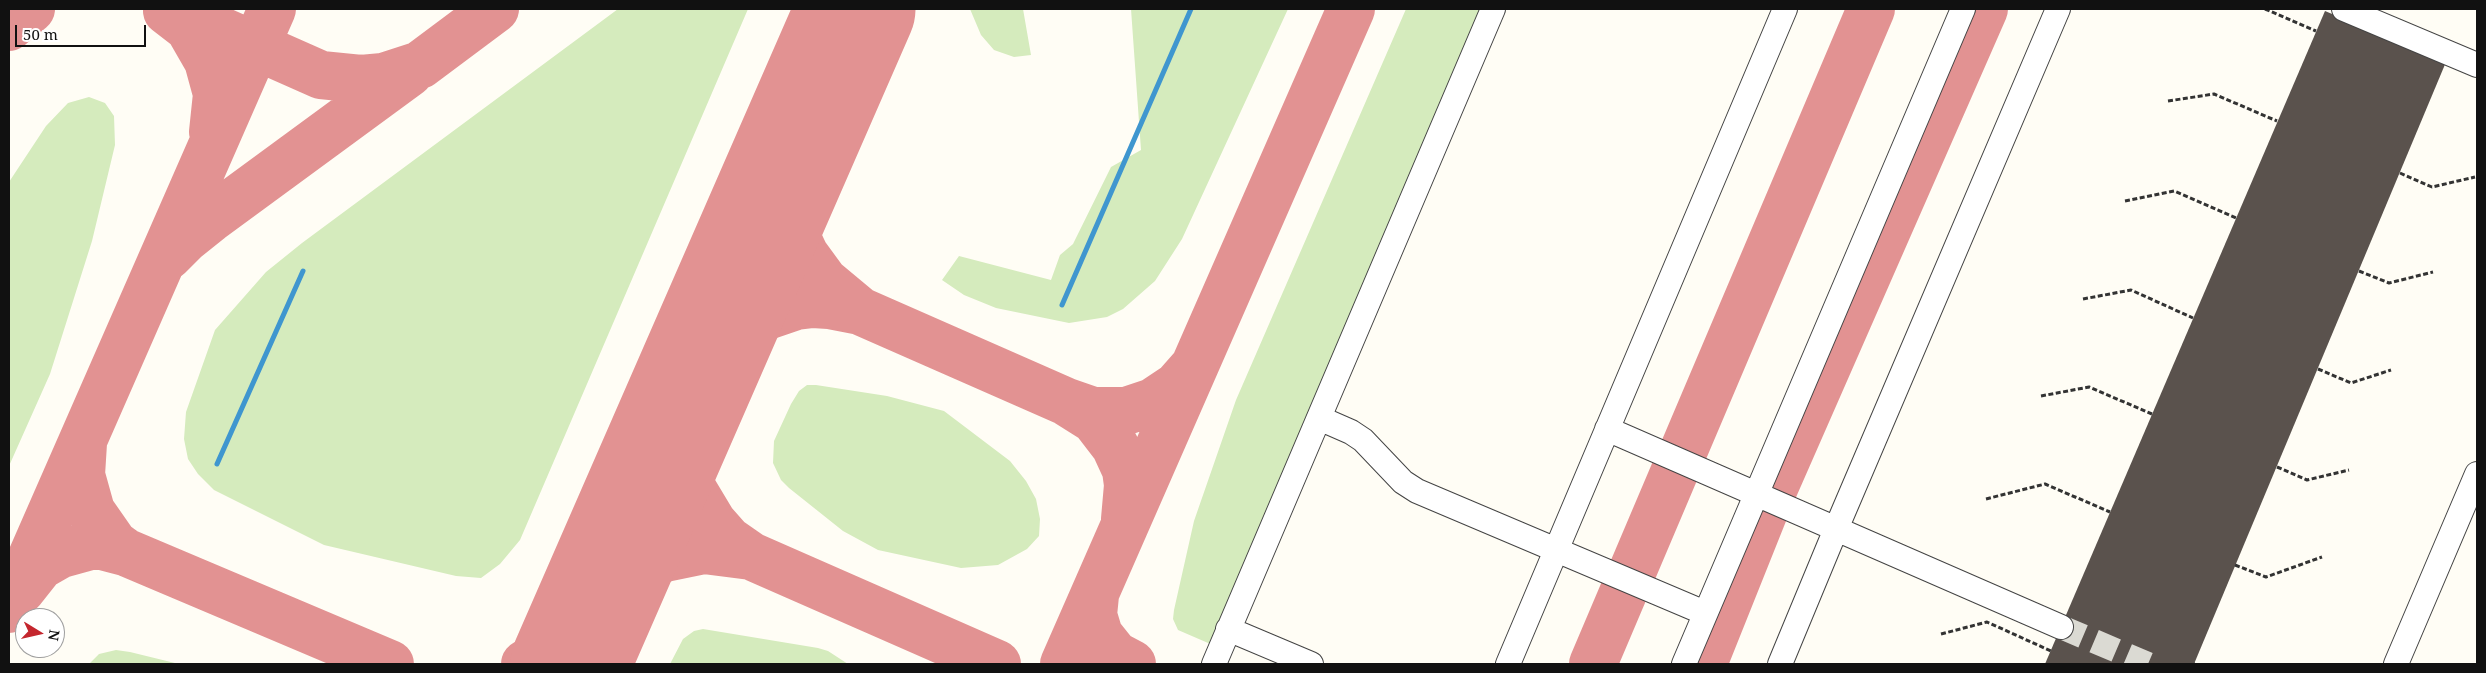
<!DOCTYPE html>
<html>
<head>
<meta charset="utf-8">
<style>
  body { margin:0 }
  #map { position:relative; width:2486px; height:673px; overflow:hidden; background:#fffdf5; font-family:"Noto Serif",serif }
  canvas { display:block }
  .frame { position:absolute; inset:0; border:10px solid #111; pointer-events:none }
  .north { position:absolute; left:15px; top:608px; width:50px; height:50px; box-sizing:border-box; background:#fff; border:1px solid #a0a0a0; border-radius:50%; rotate:99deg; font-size:14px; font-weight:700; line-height:20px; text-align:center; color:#111 }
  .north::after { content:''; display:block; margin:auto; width:18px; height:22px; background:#c4262e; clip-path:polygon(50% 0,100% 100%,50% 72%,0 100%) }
  .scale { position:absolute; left:15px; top:25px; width:131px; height:22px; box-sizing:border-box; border:2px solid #111; border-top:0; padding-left:6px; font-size:15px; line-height:18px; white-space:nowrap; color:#111; -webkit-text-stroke:4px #fff; paint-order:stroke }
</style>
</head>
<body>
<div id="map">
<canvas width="2486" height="673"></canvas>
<div class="frame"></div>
<div class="north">N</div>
<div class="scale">50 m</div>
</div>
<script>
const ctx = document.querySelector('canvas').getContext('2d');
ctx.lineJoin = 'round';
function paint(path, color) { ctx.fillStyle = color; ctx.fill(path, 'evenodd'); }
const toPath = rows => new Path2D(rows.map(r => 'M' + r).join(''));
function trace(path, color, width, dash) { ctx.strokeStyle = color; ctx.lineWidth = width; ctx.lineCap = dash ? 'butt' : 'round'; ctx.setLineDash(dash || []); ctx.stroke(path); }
const green = toPath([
  [618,9,748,9,520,540,500,564,481,578,456,576,324,545,214,490,198,474,188,459,184,439,186,412,215,330,266,272,302,243],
  [970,9,1023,9,1031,55,1014,57,994,50,981,35],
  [1131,9,1288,9,1182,239,1155,281,1123,309,1107,317,1069,323,996,308,964,295,942,280,959,256,1051,280,1060,255,1073,244,1111,167,1141,150],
  [1406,9,1486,9,1215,646,1178,630,1173,619,1174,610,1194,521,1236,400],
  [89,97,105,103,114,116,115,145,92,241,50,374,9,466,9,182,46,126,68,103],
  [807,385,816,385,887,396,944,411,1010,461,1026,481,1036,499,1040,519,1039,536,1027,549,998,565,961,568,878,550,843,531,789,488,781,480,773,463,774,441,791,404,799,391],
  [703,629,818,648,828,651,848,664,670,664,683,639,694,631],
  [116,650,130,652,179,664,89,664,99,654]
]);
const stream = toPath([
  [1062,305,1191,9],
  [217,464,303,271]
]);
const taxiway = toPath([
  [172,9,321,75,361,79,383,77,420,65,495,9],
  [167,11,189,28,208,61,217,94,213,132],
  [9,27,31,9],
  [802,134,789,190,791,212,796,236,805,255,824,281,860,311,1067,402,1093,411,1126,411,1153,402,1177,386,1192,369],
  [168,256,185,239,210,219,409,73],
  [860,311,829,305,813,304,796,306,755,320,719,346,705,363,685,411,683,444,687,473,692,488,713,523,728,540,751,556,997,664],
  [1068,403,1095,420,1115,446,1126,470,1128,485,1125,519],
  [83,443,81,475,91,511,114,544,125,552],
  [21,590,40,566,61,554,90,546,102,546,125,552,390,664],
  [1095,595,1093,615,1099,635,1115,655,1132,664],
  [9,609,272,9],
  [525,664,551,650,590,616,622,582,652,563,665,558,704,550,751,556],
  [1064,664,1351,9],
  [1593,664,1871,9],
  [1703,664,1769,499,1984,9]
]);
const runway = toPath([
  [570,664,856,9]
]);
const building = toPath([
  [2325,11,2446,62,2194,664,2045,664]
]);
const minorTunnel = toPath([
  [2061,627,2148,664]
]);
const path = toPath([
  [2265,9,2316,31],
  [2168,101,2214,94,2277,121],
  [2400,173,2432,187,2475,177],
  [2125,201,2174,191,2236,218],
  [2359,271,2389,283,2433,272],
  [2083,299,2131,290,2193,318],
  [2318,369,2351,383,2391,370],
  [2041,396,2089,387,2152,414],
  [2277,467,2307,480,2349,470],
  [1986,499,2045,484,2110,512],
  [2235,565,2266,577,2322,557],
  [1941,634,1987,622,2051,651],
  [2194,664,2195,664]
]);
const minor = toPath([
  [2344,9,2477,65],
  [1319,418,1351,432,1363,440,1403,482,1417,491,1705,613],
  [1607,429,2061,627],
  [1228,629,1311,664],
  [1214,664,1493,9],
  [1508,664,1785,9],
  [1684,664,1963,9],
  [1780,664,1836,529,2058,9],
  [2396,664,2477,474]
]);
paint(green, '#d5ebbd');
trace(stream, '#3f96cf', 5);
trace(taxiway, '#e29292', 48);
trace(runway, '#e29292', 119);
paint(building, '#5a524d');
trace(minorTunnel, '#dbdad3', 24, [24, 12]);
trace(minor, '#444', 26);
trace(path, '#333', 3, [5, 2.5]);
trace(minor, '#fff', 24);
</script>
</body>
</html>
